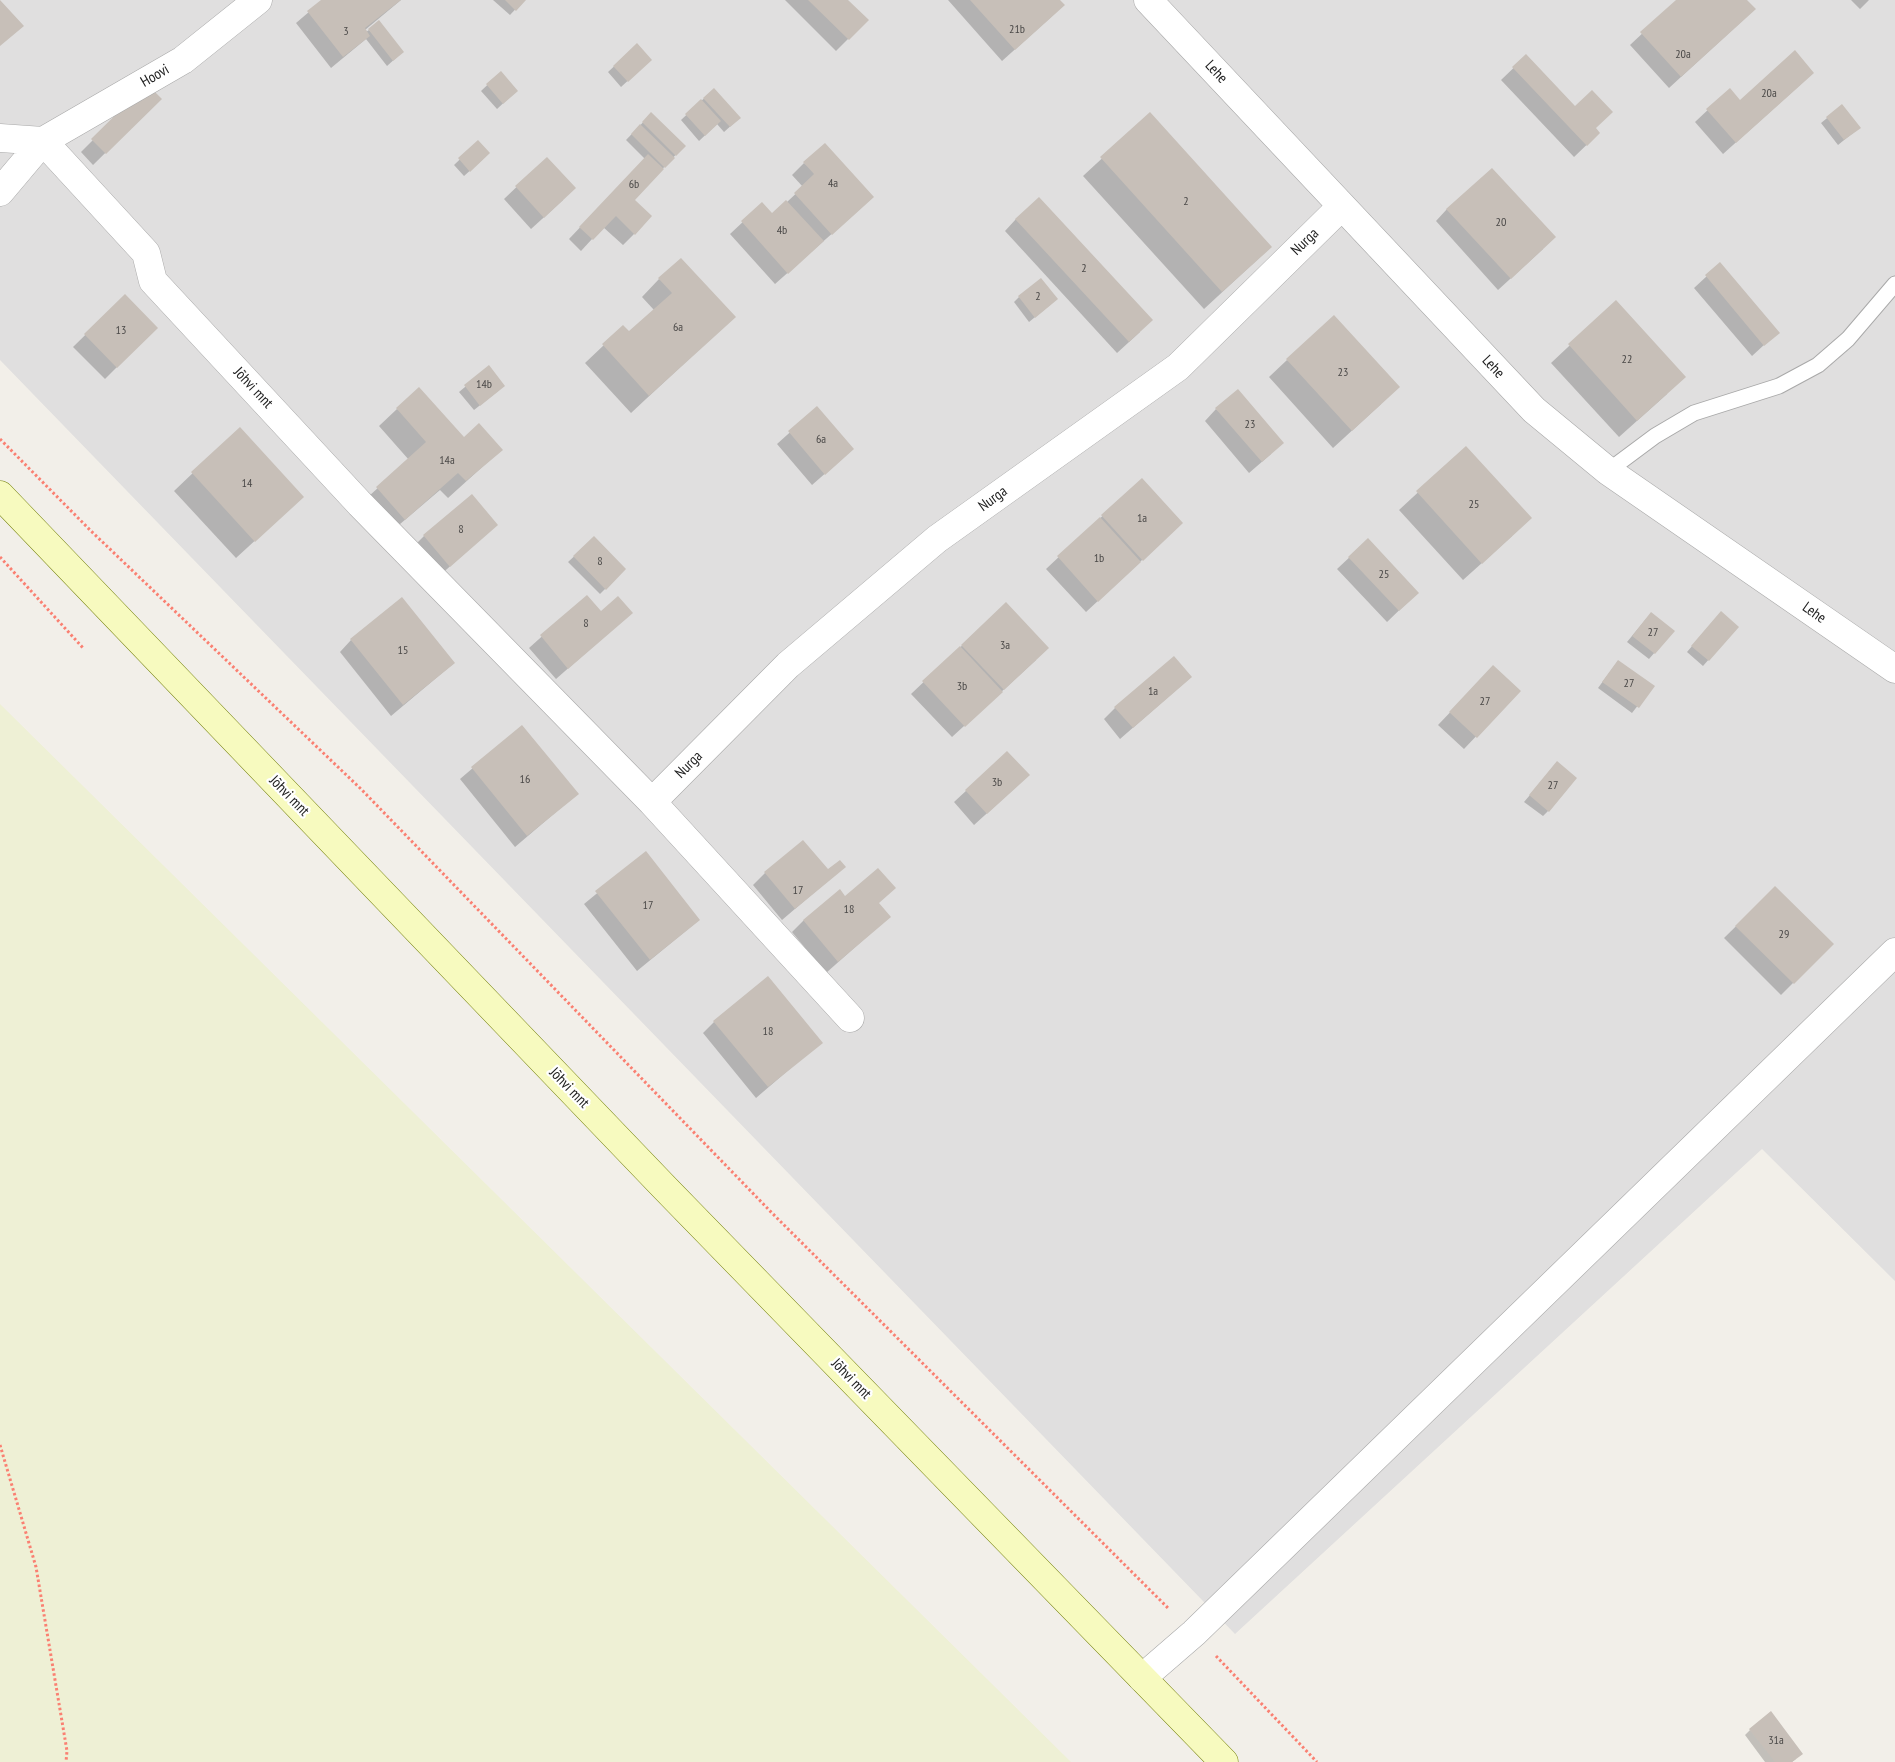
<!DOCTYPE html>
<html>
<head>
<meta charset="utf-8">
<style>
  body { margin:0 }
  canvas { display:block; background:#f2efe9 }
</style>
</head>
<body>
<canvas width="1895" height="1762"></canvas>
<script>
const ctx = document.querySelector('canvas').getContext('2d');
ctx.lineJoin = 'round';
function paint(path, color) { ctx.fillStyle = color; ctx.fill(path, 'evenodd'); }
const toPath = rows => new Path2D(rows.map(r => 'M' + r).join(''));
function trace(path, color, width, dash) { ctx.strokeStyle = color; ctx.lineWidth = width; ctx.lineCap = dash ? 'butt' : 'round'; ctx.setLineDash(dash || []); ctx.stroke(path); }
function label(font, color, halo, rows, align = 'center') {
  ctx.font = font + ' "PT Sans Narrow",sans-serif'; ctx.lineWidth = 4.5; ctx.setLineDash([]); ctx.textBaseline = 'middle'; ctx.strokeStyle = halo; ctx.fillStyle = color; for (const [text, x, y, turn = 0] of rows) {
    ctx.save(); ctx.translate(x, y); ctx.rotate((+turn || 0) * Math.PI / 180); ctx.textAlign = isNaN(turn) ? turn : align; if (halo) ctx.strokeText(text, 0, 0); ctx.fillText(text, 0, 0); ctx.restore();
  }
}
const residential = toPath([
  [0,0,1895,0,1895,1281,1762,1149,1235,1634,0,360]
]);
const farmland = toPath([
  [0,704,1071,1762,0,1762]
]);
const shadow = toPath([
  [323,0,401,0,365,30,366,32,369,30,397,57,387,66,366,39,331,68,296,23],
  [493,0,524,0,510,15],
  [785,0,847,0,867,20,836,51],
  [948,0,1058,0,1051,17,1002,61],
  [1678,0,1745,0,1742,21,1669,88,1630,45],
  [1851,0,1869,0,1860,9],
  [637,45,645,65,621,87,608,72],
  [1526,56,1599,133,1574,157,1501,80],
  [500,73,511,96,497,109,481,91],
  [1801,84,1723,154,1695,122,1729,90,1740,101],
  [147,86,160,99,93,165,81,152],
  [714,89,734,123,724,132,717,124,699,141,681,120],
  [1842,106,1859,128,1838,145,1821,123],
  [651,114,684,146,633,200,634,234,623,245,603,227,581,251,569,239,645,159,626,140],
  [1150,114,1271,247,1204,309,1083,176],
  [478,142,483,159,464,176,454,165],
  [547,158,563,200,531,229,504,199],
  [804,163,861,208,775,284,730,234,762,204,771,215,787,202,803,187,792,175],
  [1447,209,1543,249,1498,290,1436,221],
  [1016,219,1140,332,1117,353,1005,231],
  [1720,264,1778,332,1752,356,1694,288],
  [659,279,734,317,631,413,585,363,623,327,629,333,654,310,642,297],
  [125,296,156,328,105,379,73,347],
  [1019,297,1051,304,1029,322,1014,302],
  [1616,302,1667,394,1619,437,1551,363],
  [1287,360,1381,404,1333,448,1269,377],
  [489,367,498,391,474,410,459,392],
  [817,408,853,449,812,485,777,444],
  [397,409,463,439,501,450,448,498,440,490,386,536,359,505,409,460,379,426],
  [1216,409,1271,454,1249,473,1205,421],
  [239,429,284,514,236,558,174,491],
  [1466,448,1512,536,1463,580,1399,510],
  [1142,479,1170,534,1086,612,1046,569],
  [496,525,437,578,412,548,424,536],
  [594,538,625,569,600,594,568,562],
  [1368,540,1417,593,1387,622,1337,569],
  [587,596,601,612,631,613,556,679,529,648],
  [1006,604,1036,660,952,737,911,694],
  [1716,618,1737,627,1703,666,1687,652],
  [1646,619,1673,631,1649,659,1627,642],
  [351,640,454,663,391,716,340,652],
  [1618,661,1653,686,1632,713,1598,688],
  [1191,677,1120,739,1104,719,1115,708],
  [1482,679,1519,691,1464,749,1438,725],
  [522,726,577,794,515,847,460,779],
  [1007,753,1016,787,974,825,954,802],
  [1557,763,1548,811,1543,816,1524,802],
  [646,853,699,920,637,971,584,904],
  [844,867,782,920,753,885,765,873,828,871],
  [1775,888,1832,944,1781,995,1724,938],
  [845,897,878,904,889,917,826,973,792,932,804,920],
  [714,1022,821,1042,756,1098,703,1033],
  [1750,1730,1796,1759,1792,1762,1765,1762,1745,1735]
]);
const building = toPath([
  [0,0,24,26,0,46],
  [321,0,401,0,365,28,370,36,343,57,307,11],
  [505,0,526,0,516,11],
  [808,0,848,0,869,20,849,40],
  [970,0,1060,0,1065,5,1015,50],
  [1676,0,1747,0,1756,9,1681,77,1640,32],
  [379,20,404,52,393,61,368,29],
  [637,43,652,60,628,82,613,66],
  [1795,50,1814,73,1736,143,1706,109,1730,88,1740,100],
  [1526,54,1575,106,1592,90,1613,112,1596,128,1600,133,1587,146,1512,67],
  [501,71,518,91,503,104,486,84],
  [147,84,162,99,106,154,91,139],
  [714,88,741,118,730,127,703,98],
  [701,99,721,121,705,136,685,114],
  [1842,104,1861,128,1844,140,1826,117],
  [651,112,686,146,676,156,642,122],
  [1150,112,1272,247,1222,292,1100,157],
  [640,124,675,158,665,168,631,134],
  [478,140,490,153,470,172,458,158],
  [825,143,874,197,832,235,794,193,814,174,803,162],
  [648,154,664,169,635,200,652,216,635,235,616,216,593,240,579,227],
  [547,157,576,188,544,218,515,186],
  [1492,168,1556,237,1511,279,1446,209],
  [1039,197,1153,320,1129,342,1015,219],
  [786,200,824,241,788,274,741,221,762,202,772,213],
  [681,258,736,317,649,396,602,344,623,325,629,331,672,293,658,278],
  [1720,262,1780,333,1764,346,1705,275],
  [1041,278,1058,299,1035,318,1018,296],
  [125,294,158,328,117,368,84,334],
  [1616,300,1686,377,1637,421,1568,344],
  [1334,315,1400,387,1352,431,1286,359],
  [489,365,505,386,480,406,464,385],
  [419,387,464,437,479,423,503,450,466,481,458,473,405,520,376,487,426,442,396,408],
  [1238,389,1284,443,1262,462,1215,408],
  [817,406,854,449,825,475,788,431],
  [240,427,304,497,255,542,191,472],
  [1466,446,1532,518,1482,564,1416,491],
  [1142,478,1183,523,1143,561,1101,515],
  [472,494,498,525,450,567,423,535],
  [1100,517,1141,562,1098,602,1057,556],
  [594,536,626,569,606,590,573,556],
  [1368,538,1419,593,1399,611,1348,557],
  [587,595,601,611,618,596,633,613,568,669,540,635],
  [402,597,455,663,403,705,350,639],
  [1006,602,1049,648,1004,690,961,645],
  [1721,611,1739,627,1709,661,1691,646],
  [1651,612,1675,631,1655,654,1632,636],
  [960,646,1003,692,965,727,922,681],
  [1174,656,1192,677,1133,728,1114,707],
  [1618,660,1655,686,1639,708,1602,682],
  [1493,665,1521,691,1477,738,1449,712],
  [522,725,579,794,527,836,471,767],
  [1007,751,1030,775,987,814,965,790],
  [1557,761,1577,778,1549,812,1529,795],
  [803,840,828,869,840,860,846,867,795,909,764,872],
  [646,851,700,920,650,960,595,891],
  [878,868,896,888,879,903,891,917,838,962,803,920,840,889,845,896],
  [1775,886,1834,944,1794,984,1735,926],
  [768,976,823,1043,768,1087,713,1021],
  [1771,1711,1803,1754,1792,1762,1775,1762,1749,1729]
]);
const path = toPath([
  [0,439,91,531,361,789,772,1213,1169,1609],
  [0,557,84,649],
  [0,1445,36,1567,67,1751,66,1762],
  [1216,1656,1317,1762]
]);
const lane = toPath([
  [1608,471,1655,436,1694,413,1779,386,1818,365,1848,339,1895,284]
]);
const street = toPath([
  [1148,0,1534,410,1608,471,1895,669],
  [0,138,43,141,146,253,153,281,360,504,652,802,850,1018],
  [0,192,43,141,183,60,258,0],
  [652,802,788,665,937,539,1178,367,1342,206],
  [1142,1678,1194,1633,1895,952]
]);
const secondary = toPath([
  [0,495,665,1188,1224,1762]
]);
const numberNames = [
  ["21b",1017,30],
  ["3",346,32],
  ["20a",1683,55],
  ["20a",1769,94],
  ["4a",833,184],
  ["6b",634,185],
  ["2",1186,202],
  ["20",1501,223],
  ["4b",782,231],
  ["2",1084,269],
  ["2",1038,297],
  ["6a",678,328],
  ["13",121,331],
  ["22",1627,360],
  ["23",1343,373],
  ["14b",484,385],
  ["23",1250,425],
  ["6a",821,440],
  ["14a",447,461],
  ["14",247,484],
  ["25",1474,505],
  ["1a",1142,519],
  ["8",461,530],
  ["1b",1099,559],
  ["8",600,562],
  ["25",1384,575],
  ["8",586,624],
  ["27",1653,633],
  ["3a",1005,646],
  ["15",403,651],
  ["27",1629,684],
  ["3b",962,687],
  ["1a",1153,692],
  ["27",1485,702],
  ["16",525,780],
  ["3b",997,783],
  ["27",1553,786],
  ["17",798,891],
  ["17",648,906],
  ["18",849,910],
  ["29",1784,935],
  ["18",768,1032],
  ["31a",1776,1741]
];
const streetNames = [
  ["Lehe",1216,72,47],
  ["Hoovi",155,76,-30],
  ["Nurga",1305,242,-44],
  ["Lehe",1493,367,47],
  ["Jõhvi mnt",253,388,47],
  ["Nurga",993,499,-36],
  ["Lehe",1814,613,35],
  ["Nurga",689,765,-45],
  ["Jõhvi mnt",289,796,46],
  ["Jõhvi mnt",569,1088,46],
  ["Jõhvi mnt",851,1379,46]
];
paint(residential, '#e0dfdf');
paint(farmland, '#eef0d5');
paint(shadow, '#0003');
paint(building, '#c7bfb8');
trace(lane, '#a9a9a9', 17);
trace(street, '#a9a9a9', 29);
trace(secondary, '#707d05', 29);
trace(path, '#fa8072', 3, [2.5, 2.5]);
trace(lane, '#fff', 15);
trace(street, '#fff', 28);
trace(secondary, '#f7fabf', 28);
label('12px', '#4b4948', null, numberNames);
label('15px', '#222', '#fff', streetNames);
</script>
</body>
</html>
